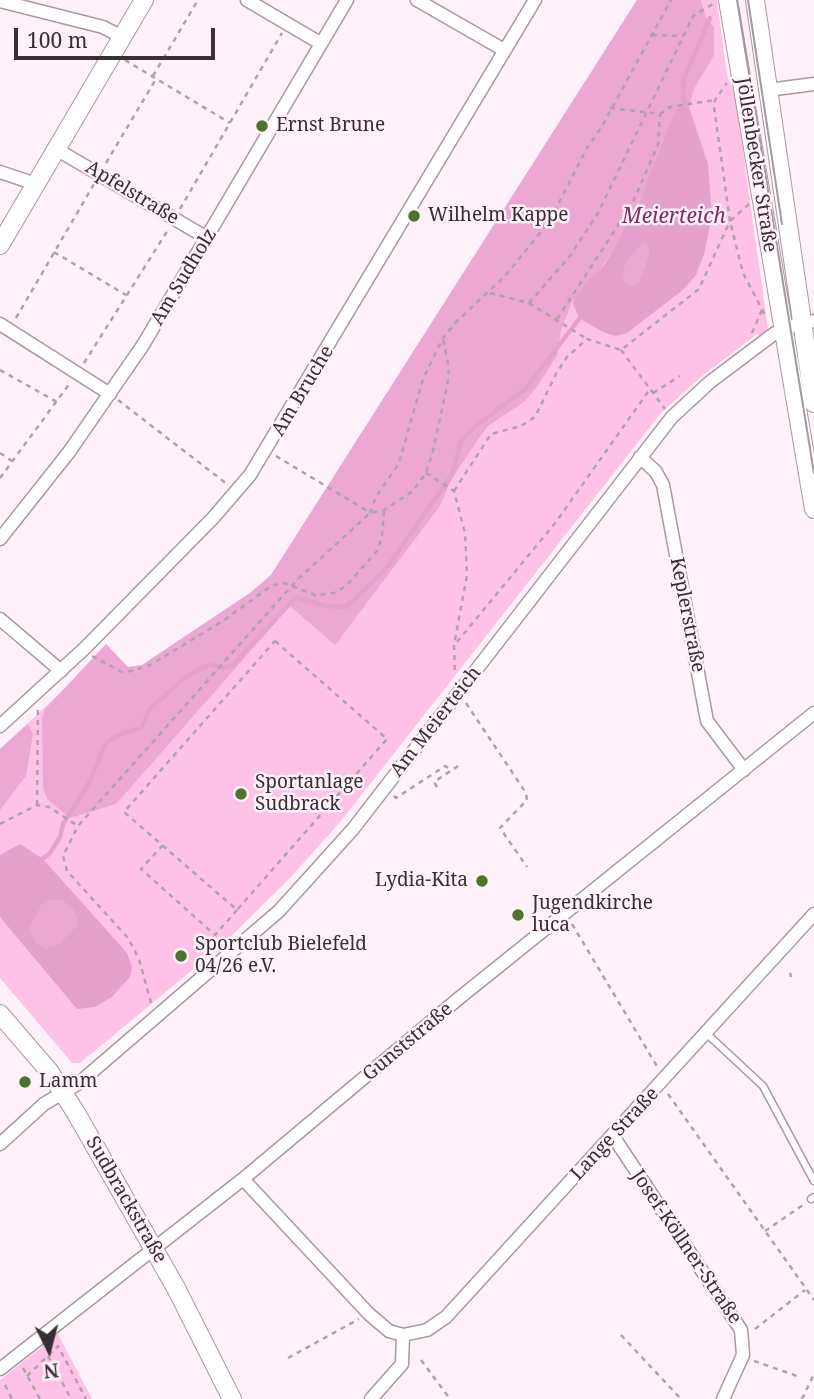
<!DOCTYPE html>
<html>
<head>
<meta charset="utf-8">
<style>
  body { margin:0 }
  #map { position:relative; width:814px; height:1399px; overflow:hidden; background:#fff1f9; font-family:"Noto Serif",serif }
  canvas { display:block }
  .north { position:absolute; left:14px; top:1315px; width:70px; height:70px; -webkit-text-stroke:5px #fff1f9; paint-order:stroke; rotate:174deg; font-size:19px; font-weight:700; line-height:28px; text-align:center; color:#362f33 }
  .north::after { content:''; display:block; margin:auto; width:24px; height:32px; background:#362f33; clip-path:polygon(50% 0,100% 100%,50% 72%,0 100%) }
  .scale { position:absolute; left:14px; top:28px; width:201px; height:32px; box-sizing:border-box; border:4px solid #362f33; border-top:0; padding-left:9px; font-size:21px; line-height:24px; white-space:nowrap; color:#362f33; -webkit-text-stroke:5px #fff1f9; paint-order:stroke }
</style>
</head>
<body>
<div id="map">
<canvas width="814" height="1399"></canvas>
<div class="north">N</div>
<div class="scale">100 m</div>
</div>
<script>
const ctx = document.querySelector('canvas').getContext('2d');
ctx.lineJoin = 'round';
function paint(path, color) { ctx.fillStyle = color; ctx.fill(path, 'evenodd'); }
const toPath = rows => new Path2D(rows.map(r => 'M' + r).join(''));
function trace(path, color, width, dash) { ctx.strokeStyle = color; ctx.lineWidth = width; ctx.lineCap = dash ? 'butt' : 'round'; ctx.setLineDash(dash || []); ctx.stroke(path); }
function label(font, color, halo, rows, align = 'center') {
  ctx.font = font + ' "Noto Serif",serif'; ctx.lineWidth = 5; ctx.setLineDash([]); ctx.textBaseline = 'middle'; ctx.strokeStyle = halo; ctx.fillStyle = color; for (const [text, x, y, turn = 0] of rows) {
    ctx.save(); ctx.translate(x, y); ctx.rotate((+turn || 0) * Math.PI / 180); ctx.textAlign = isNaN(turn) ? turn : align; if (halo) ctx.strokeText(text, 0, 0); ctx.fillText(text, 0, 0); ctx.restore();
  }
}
const green = toPath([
  [637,0,717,0,727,75,735,94,768,329,760,336,757,334,701,377,661,413,341,821,291,877,220,947,80,1063,72,1063,0,978,0,749,88,667,106,644,128,667,142,665,250,593,271,575],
  [58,1334,92,1399,0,1399,0,1380]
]);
const forest = toPath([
  [637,0,701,0,705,16,714,27,714,55,694,89,689,107,676,110,648,183,625,230,594,279,574,297,561,330,557,356,535,389,525,401,488,426,479,438,451,480,440,506,335,645,290,606,116,804,70,818,47,799,43,787,42,718,45,709,106,644,128,667,142,665,250,593,271,575],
  [643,242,649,246,649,255,639,284,631,286,622,278,626,264],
  [28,724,33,734,26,776,0,810,0,749],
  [53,900,62,901,73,908,78,924,59,944,46,948,37,943,30,931,30,925,42,905]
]);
const water = toPath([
  [689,107,708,164,712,216,704,254,696,275,683,290,627,333,615,336,603,332,579,318,573,304,574,297,604,265,636,210,676,109],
  [643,242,649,246,649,255,639,283,631,286,622,278,626,264],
  [20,844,43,859,127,953,132,967,130,977,113,996,95,1007,77,1009,0,917,0,855],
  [53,900,62,901,73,908,78,924,59,944,46,948,37,943,30,931,30,926,42,905]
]);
const stream = toPath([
  [684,113,683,81,710,18],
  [40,861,50,853,60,837,63,824,90,781,105,744,116,736,142,727,149,710,184,678,210,664,222,668,233,665,296,597,325,606,346,607,385,570,452,475,461,441,472,429,526,388,583,314]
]);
const path = toPath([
  [652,35,683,36],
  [125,60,230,123],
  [153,76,198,0],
  [610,108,660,114,670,107,715,100],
  [106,163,156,79],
  [749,204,730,221,743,273,765,315],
  [180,209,282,33],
  [54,252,126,295],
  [490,293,529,303,587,339],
  [529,303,570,256,598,213,693,16,713,4],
  [16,318,94,184],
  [557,319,632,204,658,145,660,114],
  [752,333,762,310],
  [621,350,665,409],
  [84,363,168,230],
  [0,370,57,402],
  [653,393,680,376],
  [118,400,227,484],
  [0,453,12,461],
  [276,456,369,512],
  [426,473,454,491,465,533,467,575,454,645,455,675],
  [0,478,70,383],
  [454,491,491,434,521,426,535,417,557,372,567,357,587,339,621,350,699,289,730,221,714,107,715,100,727,83],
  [370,513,376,497,399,463,423,379,443,338,456,322,505,276,549,222,587,148,601,128,671,0],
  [275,641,387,739,237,910,124,812,275,641],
  [457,642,556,522,650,389],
  [92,656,122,672,131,671,150,665,223,621,271,586,284,583,315,595,334,593,346,586,377,551,382,537,384,511],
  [466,703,526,793,527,800,500,828,527,867],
  [437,787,434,782,458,766],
  [394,796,396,798,445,766,452,770],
  [37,805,38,708],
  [0,824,37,805,49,807,78,826],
  [163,845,141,869,215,935,237,910],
  [572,924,658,1068],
  [790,973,791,977],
  [151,1003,139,959,128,938,67,871,63,856,78,826,297,580,370,513,384,510,413,491,426,473,432,455,447,386,449,369,443,338],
  [668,1094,814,1300],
  [765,1231,803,1205],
  [755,1329,805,1290],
  [621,1335,681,1399],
  [48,1356,71,1399],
  [288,1358,359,1319],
  [421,1360,450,1399],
  [754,1361,797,1376],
  [23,1368,40,1399],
  [27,1376,58,1346,86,1399],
  [5,1385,12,1399],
  [802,1399,814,1374]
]);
const lane = toPath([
  [706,1033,763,1086,814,1181],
  [811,1199,814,1197]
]);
const street = toPath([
  [247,0,320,43],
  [417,0,504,50],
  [0,1,103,27,122,37],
  [768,90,814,84],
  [56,149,207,238],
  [0,172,36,184],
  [0,324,110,394],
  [640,457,656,472,663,485,707,721,744,770],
  [0,539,69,452,143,345,347,0],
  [0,619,61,671],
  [0,726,85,648,213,518,250,475,535,0],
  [613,1136,741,1330,743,1355,723,1399],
  [0,1144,44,1104,79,1083,279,911,353,829,672,417,710,382,775,333,795,325,814,321],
  [243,1179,369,1314,389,1331,403,1335],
  [0,1369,243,1179,458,999,814,713],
  [371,1399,402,1364,403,1335,427,1330,446,1317,814,914]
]);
const secondary = toPath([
  [728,0,814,509],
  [755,0,814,403],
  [0,245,144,0],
  [0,1014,49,1071,76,1113,176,1288,232,1399]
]);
const tram = toPath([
  [737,0,814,473],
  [748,0,782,224]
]);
const markers = [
  [262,126,7,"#50732c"],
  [414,216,7,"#50732c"],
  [241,794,7,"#50732c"],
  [482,881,7,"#50732c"],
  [518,915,7,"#50732c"],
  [181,956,7,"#50732c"],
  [25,1082,7,"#50732c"]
];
const poiNames = [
  ["Ernst Brune",276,126],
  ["Wilhelm Kappe",428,216],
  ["Sportanlage",255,783],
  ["Sudbrack",255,805],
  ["Lydia-Kita",468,881,"right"],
  ["Jugendkirche",532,904],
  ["luca",532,926],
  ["Sportclub Bielefeld",195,945],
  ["04/26 e.V.",195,967],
  ["Lamm",39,1082]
];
const streetNames = [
  ["Jöllenbecker Straße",756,165,81],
  ["Apfelstraße",132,193,31],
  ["Am Sudholz",184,277,-59],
  ["Am Bruche",303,391,-59],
  ["Keplerstraße",687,615,79],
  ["Am Meierteich",436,722,-52],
  ["Gunststraße",408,1042,-40],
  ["Lange Straße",615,1134,-47],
  ["Sudbrackstraße",126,1200,60],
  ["Josef-Köllner-Straße",686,1247,56]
];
const waterNames = [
  ["Meierteich",674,217]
];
paint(green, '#fec2e7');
paint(forest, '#eca7d2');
paint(water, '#e5a1cb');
trace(stream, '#e5a1cb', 4.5);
trace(lane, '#a998a2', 9);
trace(street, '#a998a2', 15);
trace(secondary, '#a998a2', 20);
trace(path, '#aea3a9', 2.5, [5, 5]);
trace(lane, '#fff', 6);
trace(street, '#fff', 12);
trace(secondary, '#fff', 18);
trace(tram, '#a4999f', 2);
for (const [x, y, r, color] of markers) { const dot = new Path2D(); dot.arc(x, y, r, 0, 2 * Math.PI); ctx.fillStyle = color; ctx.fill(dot); trace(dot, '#fff1f9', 2.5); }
label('19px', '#362f33', '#fff1f9', poiNames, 'left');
label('19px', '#362f33', '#fff1f9', streetNames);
label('italic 21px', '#7b2c63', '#fff1f9', waterNames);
</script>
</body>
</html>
